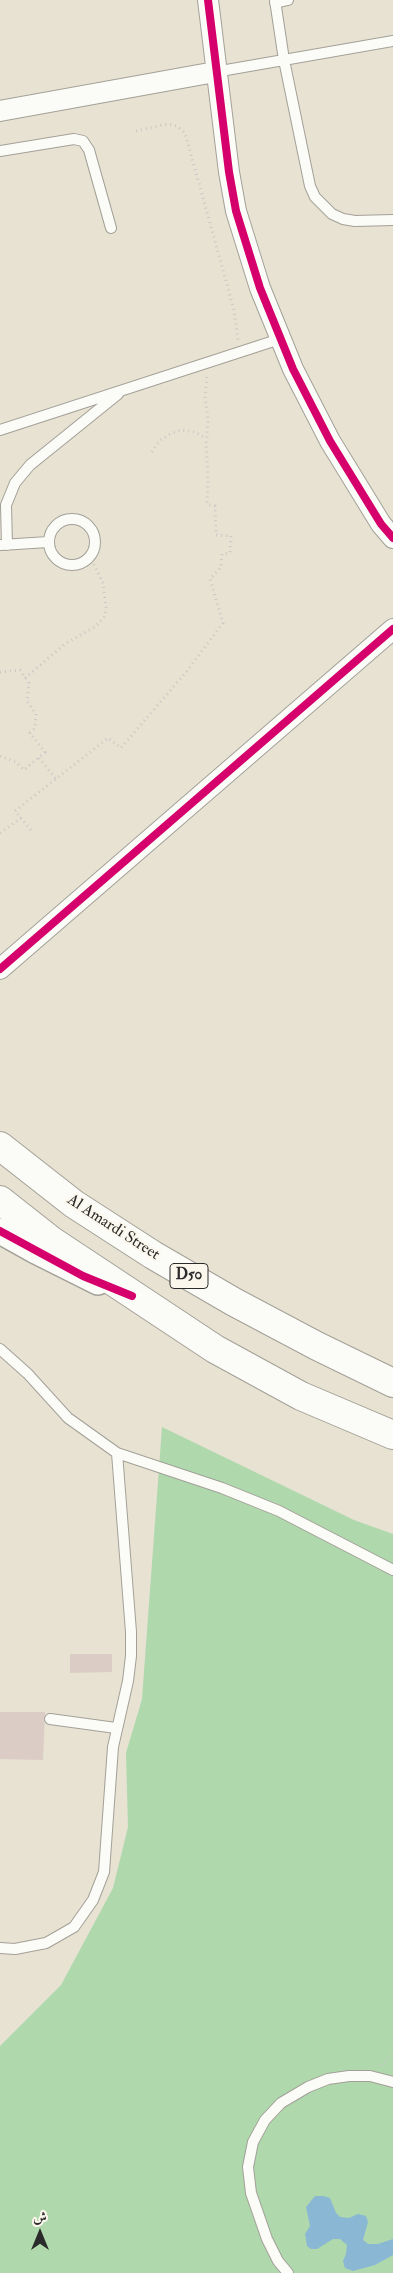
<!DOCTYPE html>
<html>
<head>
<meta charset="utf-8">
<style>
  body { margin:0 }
  #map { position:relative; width:393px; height:2273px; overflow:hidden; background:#e7e2d2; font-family:"IM FELL Double Pica",Amiri,serif }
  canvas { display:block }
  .north { position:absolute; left:15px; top:2208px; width:50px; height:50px; -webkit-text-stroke:4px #fbf7ec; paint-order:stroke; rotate:0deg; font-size:14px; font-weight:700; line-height:20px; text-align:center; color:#2b2b2b }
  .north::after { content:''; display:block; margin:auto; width:18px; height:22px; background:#2b2b2b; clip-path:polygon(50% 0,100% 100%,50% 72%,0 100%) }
</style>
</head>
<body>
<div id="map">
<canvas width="393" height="2273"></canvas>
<div class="north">ش</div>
</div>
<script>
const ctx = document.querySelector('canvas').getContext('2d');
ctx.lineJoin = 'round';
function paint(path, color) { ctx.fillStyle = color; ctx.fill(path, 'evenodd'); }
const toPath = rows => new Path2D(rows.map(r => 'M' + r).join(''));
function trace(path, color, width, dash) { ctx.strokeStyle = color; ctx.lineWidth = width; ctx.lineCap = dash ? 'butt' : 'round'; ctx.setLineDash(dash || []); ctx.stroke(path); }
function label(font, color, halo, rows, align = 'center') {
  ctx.font = font + ' "IM FELL Double Pica",serif'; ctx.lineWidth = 4; ctx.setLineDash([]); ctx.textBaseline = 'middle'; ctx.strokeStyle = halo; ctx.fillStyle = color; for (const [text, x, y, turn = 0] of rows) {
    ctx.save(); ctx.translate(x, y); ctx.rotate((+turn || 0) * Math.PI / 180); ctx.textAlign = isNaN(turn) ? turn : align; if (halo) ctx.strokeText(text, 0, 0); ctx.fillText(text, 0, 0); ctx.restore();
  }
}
const green = toPath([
  [162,1427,354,1520,393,1534,393,2273,0,2273,0,2046,61,1985,113,1888,128,1827,126,1753,142,1699]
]);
const water = toPath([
  [315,2196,323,2196,330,2198,336,2213,340,2217,349,2218,358,2214,366,2216,368,2222,363,2240,368,2244,378,2244,393,2239,393,2255,375,2265,353,2271,345,2268,343,2261,346,2254,347,2245,340,2239,333,2239,317,2249,311,2249,307,2246,305,2234,310,2226,306,2207]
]);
const building = toPath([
  [70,1654,112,1654,112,1672,70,1673],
  [0,1712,45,1712,43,1760,0,1759]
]);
const path = toPath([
  [136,131,167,124,177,126,185,133,234,310,238,340],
  [152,452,159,441,170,434,182,430,195,432,206,438],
  [0,672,20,670,29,683,27,701,36,714,35,728,30,733,45,752,24,770,16,762,0,756],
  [25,678,65,644,96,626,105,616,106,607,103,583,90,557],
  [39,758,56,779],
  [31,830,15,811,108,738,121,748,187,671,223,623,210,579,221,567,222,554,230,553,231,536,216,535,215,506,207,504,208,478,206,444,208,421,205,396,207,377],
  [0,833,21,818],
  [381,2065,393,2053]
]);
const service = toPath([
  [275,0,284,60,310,186,315,197,332,214,343,219,355,221,393,220],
  [275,3,288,0],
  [215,72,393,41],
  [0,151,74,139,83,141,89,150,111,228],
  [0,430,280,339],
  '49 542a23 23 0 1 1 46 0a23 23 0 1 1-46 0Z',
  [1,545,48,542],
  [7,545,6,505,15,483,30,465,118,394],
  [0,1349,28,1374,68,1418,117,1453,222,1488,279,1511,393,1570],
  [50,1719,116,1728],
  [0,1948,15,1949,46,1943,74,1927,93,1900,104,1872,113,1747,128,1681,131,1656,131,1632,117,1453],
  [288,2273,278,2261,267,2239,251,2193,248,2167,253,2142,265,2120,281,2103,308,2087,328,2079,349,2076,370,2076,393,2082]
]);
const minor = toPath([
  [208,0,229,172,236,211,260,288,293,369,330,441,381,524,393,538],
  [0,111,215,72],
  [0,969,393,629]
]);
const tertiary = toPath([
  [0,1231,36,1251,98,1282]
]);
const primary = toPath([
  [0,1146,74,1204,153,1255,234,1302,317,1346,393,1383],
  [0,1200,52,1241,215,1349,301,1396,393,1435]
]);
const cycleway = toPath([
  [208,0,229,172,236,211,260,288,293,369,330,441,381,524,393,538],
  [0,969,393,629],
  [0,1231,83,1276,132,1296]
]);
const shields = [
  [189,1276,38]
];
const shieldNames = [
  ["D50",189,1276]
];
const streetNames = [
  ["Al Amardi Street",113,1228,33]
];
paint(green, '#afd8ad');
paint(water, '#8ab7d4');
paint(building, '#dbcdc5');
trace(service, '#a3a097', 12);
trace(minor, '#a3a097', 22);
trace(tertiary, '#a3a097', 28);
trace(primary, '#a3a097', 30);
trace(path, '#c9c8c5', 3, [1, 4]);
trace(service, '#fbfbf8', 10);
trace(minor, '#fbfbf8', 20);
trace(tertiary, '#fbfbf8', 25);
trace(primary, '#fbfbf8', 28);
trace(cycleway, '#d6006c', 8);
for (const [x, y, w] of shields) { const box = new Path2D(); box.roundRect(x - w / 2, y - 12.5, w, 25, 4); ctx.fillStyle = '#fbf7ec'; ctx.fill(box); trace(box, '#2b2b2b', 1); }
label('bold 15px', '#2b2b2b', null, shieldNames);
label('16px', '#2b2b2b', '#fbf7ec', streetNames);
</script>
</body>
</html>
